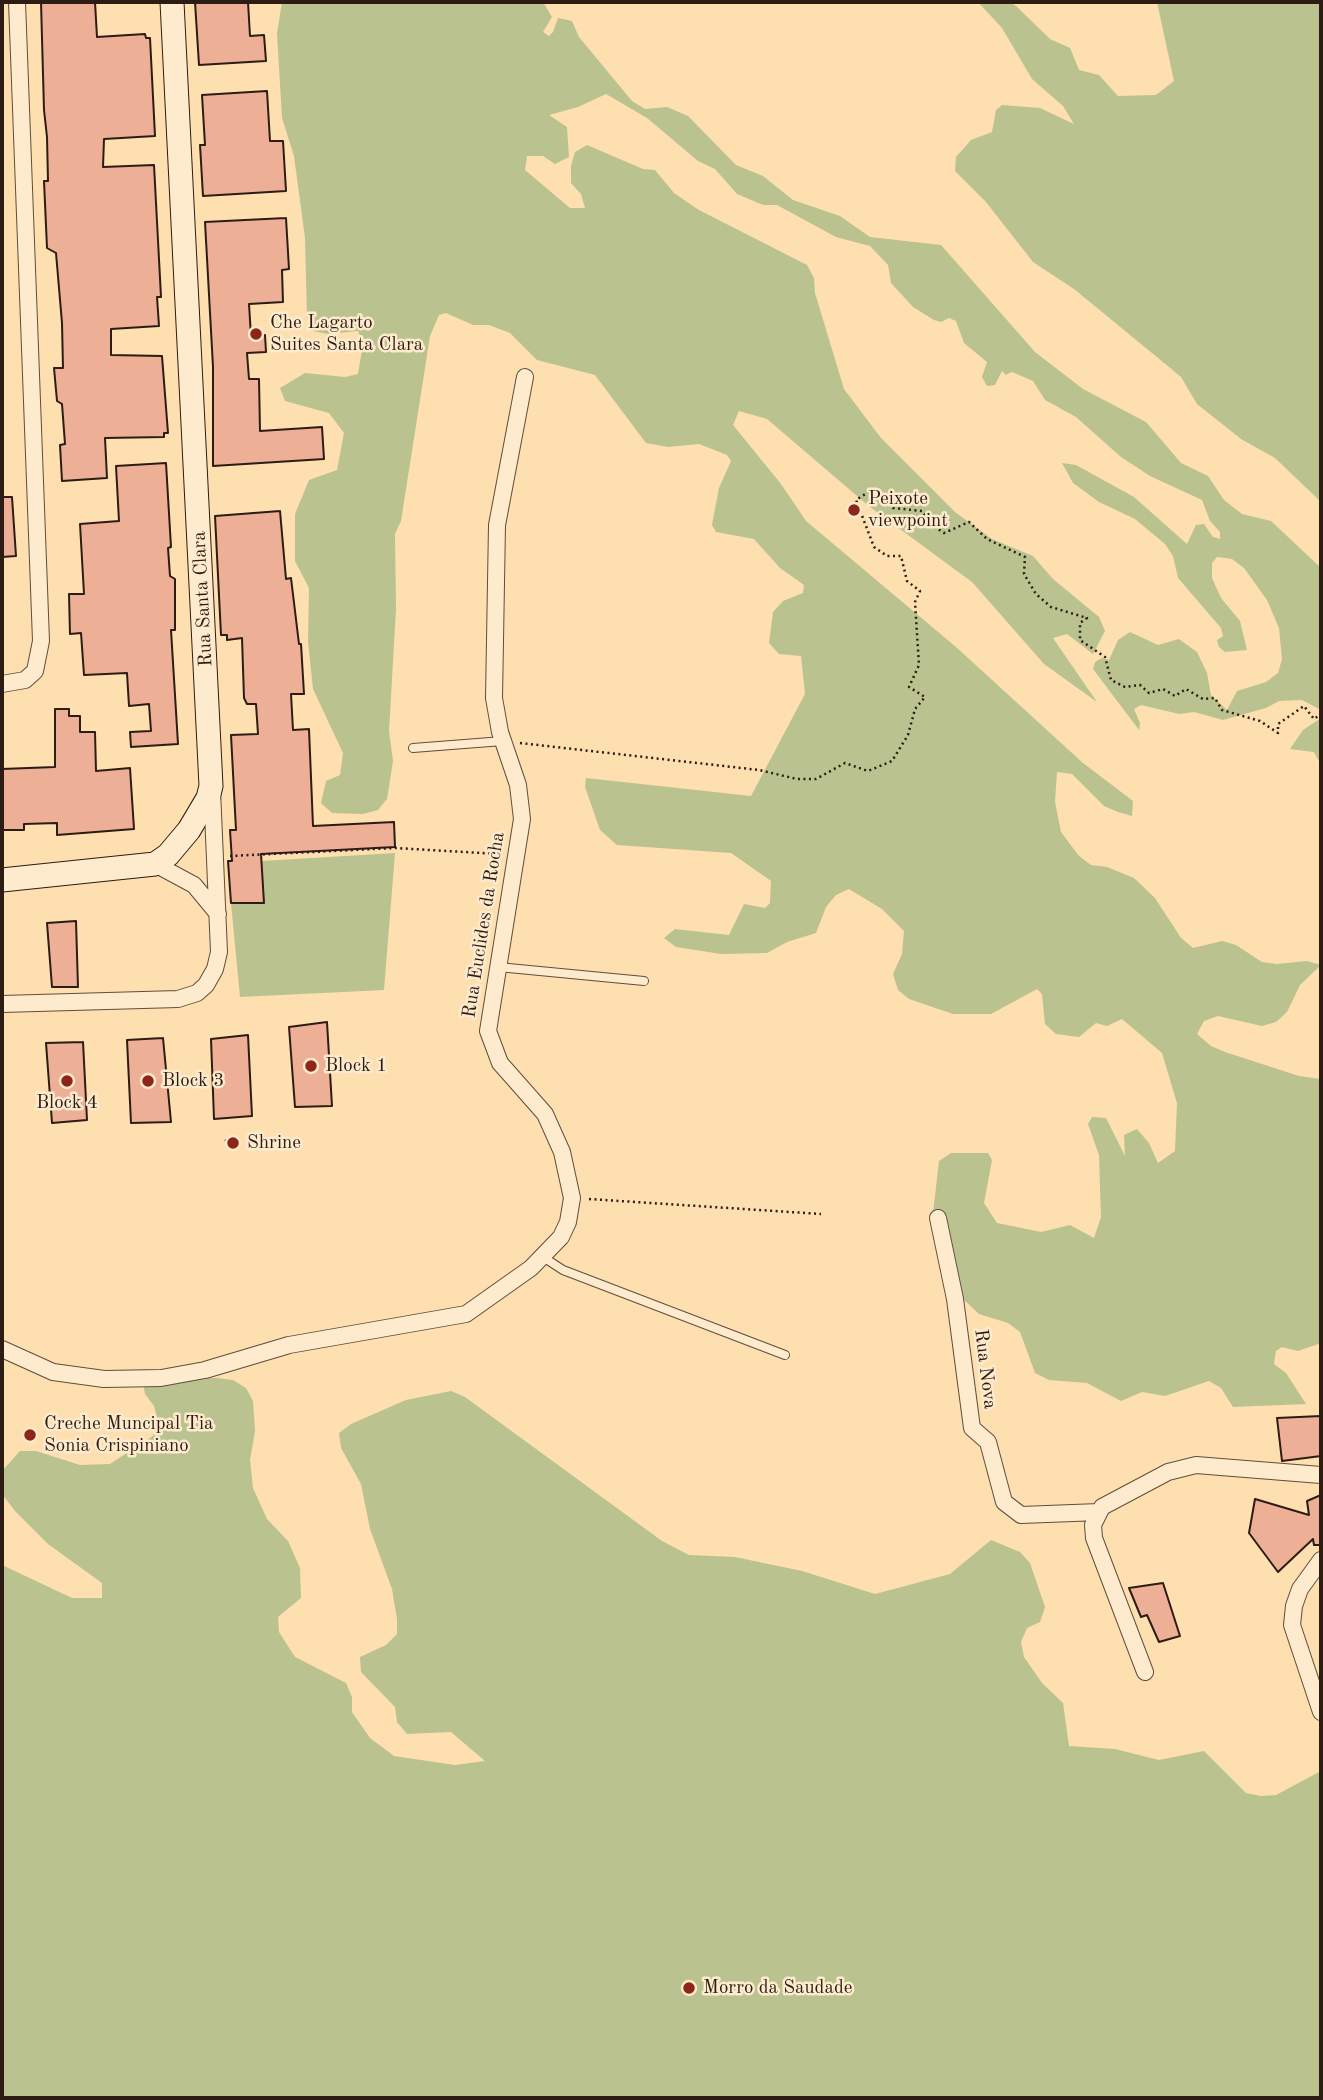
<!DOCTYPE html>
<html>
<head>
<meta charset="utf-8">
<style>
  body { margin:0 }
  #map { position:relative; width:1323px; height:2100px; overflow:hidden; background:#fddfb0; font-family:"Old Standard TT",serif }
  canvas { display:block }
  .frame { position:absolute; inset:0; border:4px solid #2d1c14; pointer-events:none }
</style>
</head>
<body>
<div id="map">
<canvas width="1323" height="2100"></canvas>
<div class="frame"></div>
</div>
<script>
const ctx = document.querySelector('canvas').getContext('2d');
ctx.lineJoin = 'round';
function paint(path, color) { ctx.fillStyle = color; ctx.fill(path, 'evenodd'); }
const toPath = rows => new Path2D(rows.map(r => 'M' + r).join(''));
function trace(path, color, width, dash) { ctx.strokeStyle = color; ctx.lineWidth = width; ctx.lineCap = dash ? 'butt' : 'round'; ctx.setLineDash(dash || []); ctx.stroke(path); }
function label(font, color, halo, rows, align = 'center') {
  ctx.font = font + ' "Old Standard TT",serif'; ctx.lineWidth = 5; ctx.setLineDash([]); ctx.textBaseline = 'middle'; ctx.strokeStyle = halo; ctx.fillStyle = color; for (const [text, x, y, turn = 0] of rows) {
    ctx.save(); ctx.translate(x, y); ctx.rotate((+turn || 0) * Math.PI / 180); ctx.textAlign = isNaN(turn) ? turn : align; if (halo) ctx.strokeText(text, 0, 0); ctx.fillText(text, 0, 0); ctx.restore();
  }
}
const green = toPath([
  [282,2,543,2,552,17,543,32,549,36,553,32,558,18,572,21,579,37,632,101,645,109,667,107,688,116,736,165,763,176,793,200,840,216,870,237,941,245,1035,352,1083,389,1146,422,1181,463,1208,476,1224,500,1242,514,1271,521,1321,568,1321,710,1302,700,1279,701,1266,708,1223,720,1194,712,1179,714,1141,705,1134,709,1140,723,1139,730,1093,669,1095,662,1102,658,1109,660,1118,640,1130,632,1158,645,1179,639,1197,652,1207,673,1211,695,1227,710,1237,691,1266,682,1278,673,1282,659,1279,628,1267,600,1244,568,1232,559,1217,557,1212,563,1212,578,1221,598,1240,621,1247,650,1225,652,1219,647,1217,640,1223,636,1221,628,1178,578,1173,556,1165,544,1135,519,1099,502,1073,483,1062,463,1076,465,1134,497,1187,544,1196,525,1204,524,1213,537,1220,539,1220,532,1210,521,1202,500,1150,476,1121,457,1076,417,1045,400,1033,381,1012,372,1006,375,1002,371,995,385,987,386,982,377,987,362,964,343,956,321,949,318,941,322,934,320,913,307,891,283,888,265,870,246,836,237,777,205,763,205,737,194,715,169,698,161,647,118,606,94,578,107,549,115,567,127,569,157,555,164,543,156,527,156,525,170,570,208,585,208,581,194,571,183,571,166,575,152,587,145,643,169,655,170,674,193,699,210,807,265,814,278,815,293,844,389,881,438,955,512,992,539,1033,556,1053,579,1099,617,1105,631,1093,654,1067,634,1053,638,1097,702,1044,664,972,582,870,507,767,419,739,411,733,425,781,484,806,521,956,647,1083,763,1133,801,1132,816,1118,812,1104,806,1072,774,1057,772,1055,802,1061,832,1079,856,1091,865,1107,867,1134,878,1155,898,1181,938,1193,948,1222,941,1236,945,1262,962,1277,964,1307,961,1321,965,1300,985,1287,1012,1276,1022,1262,1026,1218,1016,1204,1021,1197,1034,1211,1046,1225,1052,1299,1076,1321,1079,1321,1343,1298,1351,1282,1347,1276,1351,1274,1364,1286,1373,1306,1404,1233,1407,1221,1388,1209,1381,1165,1396,1142,1392,1121,1401,1087,1383,1049,1380,1035,1373,1020,1332,1008,1323,979,1314,962,1298,933,1213,939,1161,951,1153,988,1153,992,1160,984,1203,997,1223,1041,1232,1070,1225,1094,1238,1101,1217,1099,1155,1088,1124,1092,1117,1106,1118,1125,1156,1124,1135,1137,1129,1149,1143,1158,1163,1175,1151,1177,1103,1162,1053,1122,1019,1107,1026,1096,1023,1079,1037,1056,1034,1045,1024,1042,994,1037,989,991,1014,953,1014,909,999,898,990,893,974,902,954,904,931,882,909,849,889,836,895,826,907,816,933,787,942,767,953,721,954,676,947,664,938,675,929,729,935,744,904,765,908,770,903,771,881,731,853,617,845,600,830,585,787,586,778,751,796,805,694,801,656,779,654,769,643,773,612,783,601,803,593,804,585,780,568,754,539,716,532,712,525,719,488,731,461,727,455,699,444,668,447,646,443,595,375,537,360,510,333,489,325,473,325,446,313,439,315,430,336,401,521,395,534,396,609,389,731,393,761,387,799,378,810,363,814,332,813,321,803,326,781,340,775,343,753,313,689,308,642,309,588,295,561,295,514,309,480,337,470,344,433,329,413,285,401,280,388,305,373,345,377,358,374,363,344,358,331,328,334,313,331,307,317,305,238,294,156,282,118,277,33],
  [978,2,1010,2,1016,6,1050,39,1070,48,1079,70,1099,75,1118,96,1156,95,1174,81,1157,2,1321,2,1321,502,1275,458,1241,439,1197,404,1181,377,1169,367,1074,289,1033,262,986,202,955,171,956,157,971,140,992,132,996,110,1002,105,1040,108,1074,124,1063,106,1032,79,1002,28],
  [1321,718,1321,765,1314,752,1290,749,1303,730],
  [395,853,384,990,240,997,231,903,264,903,262,861],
  [217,1378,233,1380,246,1388,253,1401,255,1431,250,1460,253,1488,267,1519,288,1541,300,1568,301,1598,278,1617,279,1632,295,1657,346,1683,352,1697,352,1712,370,1738,394,1756,455,1765,485,1761,451,1732,407,1734,397,1722,395,1707,361,1672,360,1657,386,1645,397,1634,397,1619,392,1589,370,1529,361,1484,341,1448,339,1433,351,1424,406,1400,451,1391,465,1397,662,1541,689,1555,735,1557,802,1571,875,1594,950,1574,991,1540,1020,1552,1030,1563,1045,1607,1040,1622,1027,1628,1021,1642,1024,1657,1042,1683,1063,1703,1069,1746,1115,1749,1159,1760,1204,1751,1246,1793,1261,1796,1276,1795,1321,1771,1321,2098,2,2098,2,1565,72,1598,102,1598,102,1583,48,1544,15,1511,2,1494,2,1471,20,1451,36,1451,80,1465,110,1464,153,1436,158,1421,154,1406,145,1394,142,1379]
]);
const building = toPath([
  [41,2,95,2,97,37,145,34,146,38,150,38,155,136,104,139,103,167,154,165,161,297,157,297,159,326,111,329,111,355,162,356,168,433,164,433,164,437,105,438,107,478,62,481,60,445,65,444,62,404,57,401,54,368,63,368,62,323,56,253,47,248,44,181,48,181,47,137,44,110,41,2],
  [195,2,248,2,250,36,264,35,266,61,199,65,195,2],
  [267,91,270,141,283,141,286,191,203,196,200,145,205,145,202,95,267,91],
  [286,218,289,269,282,270,283,302,249,304,251,336,265,335,266,352,247,353,249,379,259,379,260,431,322,427,324,459,213,466,213,367,205,222,286,218],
  [166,463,171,547,168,548,170,576,175,579,175,630,171,630,178,744,131,747,130,732,151,731,149,704,129,706,127,673,84,675,81,633,70,634,69,594,84,594,80,524,119,521,116,466,166,463],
  [2,497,12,497,16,556,2,557,2,497],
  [280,511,286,579,291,578,299,644,301,644,304,694,291,694,293,730,309,729,313,826,394,822,395,847,261,854,264,903,231,903,228,861,232,861,230,830,236,830,231,735,258,734,256,704,247,704,244,698,242,638,227,640,227,635,221,635,215,516,280,511],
  [55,709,69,709,69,716,80,716,80,732,95,732,96,771,130,768,134,829,57,835,57,823,24,824,24,830,2,830,2,769,55,767,55,709],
  [76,921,78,987,52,987,47,923,76,921],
  [327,1022,332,1106,295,1107,289,1027,327,1022],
  [248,1035,252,1116,214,1119,211,1039,248,1035],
  [163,1038,171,1122,131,1123,127,1040,163,1038],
  [83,1042,87,1120,52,1123,46,1043,83,1042],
  [1321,1416,1321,1456,1282,1461,1277,1418,1321,1416],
  [1321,1495,1321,1545,1314,1545,1313,1539,1278,1572,1249,1533,1255,1499,1309,1515,1307,1501,1321,1495],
  [1163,1583,1180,1636,1159,1642,1147,1615,1141,1617,1129,1588,1163,1583]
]);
const path = toPath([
  [520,743,759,770,797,779,816,779,845,763,868,771,892,761,908,735,915,709,925,697,909,687,919,665,915,602,920,591,907,581,901,556,887,556,874,547,856,500,870,491,878,491,893,508,922,511,931,524,944,533,969,522,987,539,1025,557,1024,574,1036,594,1051,607,1087,618,1080,623,1080,640,1105,657,1111,680,1125,687,1140,685,1149,693,1163,689,1175,696,1186,689,1203,699,1215,698,1222,710,1260,721,1278,733,1278,724,1304,706,1314,719,1321,714],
  [230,856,395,848,499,854],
  [225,1140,232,1144],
  [589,1199,821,1214]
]);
const service = toPath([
  [413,748,503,741],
  [498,967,644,981],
  [543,1257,563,1270,785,1355]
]);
const minor = toPath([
  [2,684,25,680,35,671,41,641,17,2],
  [155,864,194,885,218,914],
  [2,1004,178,999,197,993,206,985,215,969,219,952,212,790],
  [938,1218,955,1299,972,1428,988,1442,1004,1502,1021,1515,1099,1512],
  [2,1349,53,1372,104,1379,161,1378,205,1370,289,1345,466,1314,531,1268,561,1237,568,1222,572,1198,562,1152,545,1114,500,1063,488,1031,522,819,518,785,500,732,494,698,497,525,525,377],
  [1321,1560,1300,1589,1294,1606,1292,1625,1321,1712],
  [1145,1672,1094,1538,1093,1525,1102,1507,1168,1472,1196,1465,1321,1475]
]);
const secondary = toPath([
  [2,880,155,864,168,855,189,830,208,798,211,786,172,2]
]);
const markers = [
  [256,334,7,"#8f2418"],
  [854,510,7,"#8f2418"],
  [311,1066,7,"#8f2418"],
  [67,1081,7,"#8f2418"],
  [148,1081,7,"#8f2418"],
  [233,1143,7,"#8f2418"],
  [30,1435,7,"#8f2418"],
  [689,1988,7,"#8f2418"]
];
const poiNames = [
  ["Che Lagarto",270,323],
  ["Suites Santa Clara",270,345],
  ["Peixote",868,499],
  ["viewpoint",868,521],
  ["Block 1",325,1066],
  ["Block 3",162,1081],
  ["Block 4",67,1103,"center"],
  ["Shrine",247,1143],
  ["Creche Muncipal Tia",44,1424],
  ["Sonia Crispiniano",44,1446],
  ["Morro da Saudade",703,1988]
];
const streetNames = [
  ["Rua Santa Clara",203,599,-93],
  ["Rua Euclides da Rocha",484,925,-81],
  ["Rua Nova",985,1369,83]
];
paint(green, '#bac38f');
paint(building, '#eeaf97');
trace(building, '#2d1c14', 2);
trace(service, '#614d3b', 10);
trace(minor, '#614d3b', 18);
trace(secondary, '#2d1c14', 25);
trace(path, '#2d1c14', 2.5, [2, 3.5]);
trace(service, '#feeacc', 8);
trace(minor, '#feeacc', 16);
trace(secondary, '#feeacc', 23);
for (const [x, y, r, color] of markers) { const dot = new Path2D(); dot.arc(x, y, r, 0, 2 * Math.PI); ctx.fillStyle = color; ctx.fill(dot); trace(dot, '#feeacc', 2.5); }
label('19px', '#2d1c14', '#feeacc', poiNames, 'left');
label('19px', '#2d1c14', '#feeacc', streetNames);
</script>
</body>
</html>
